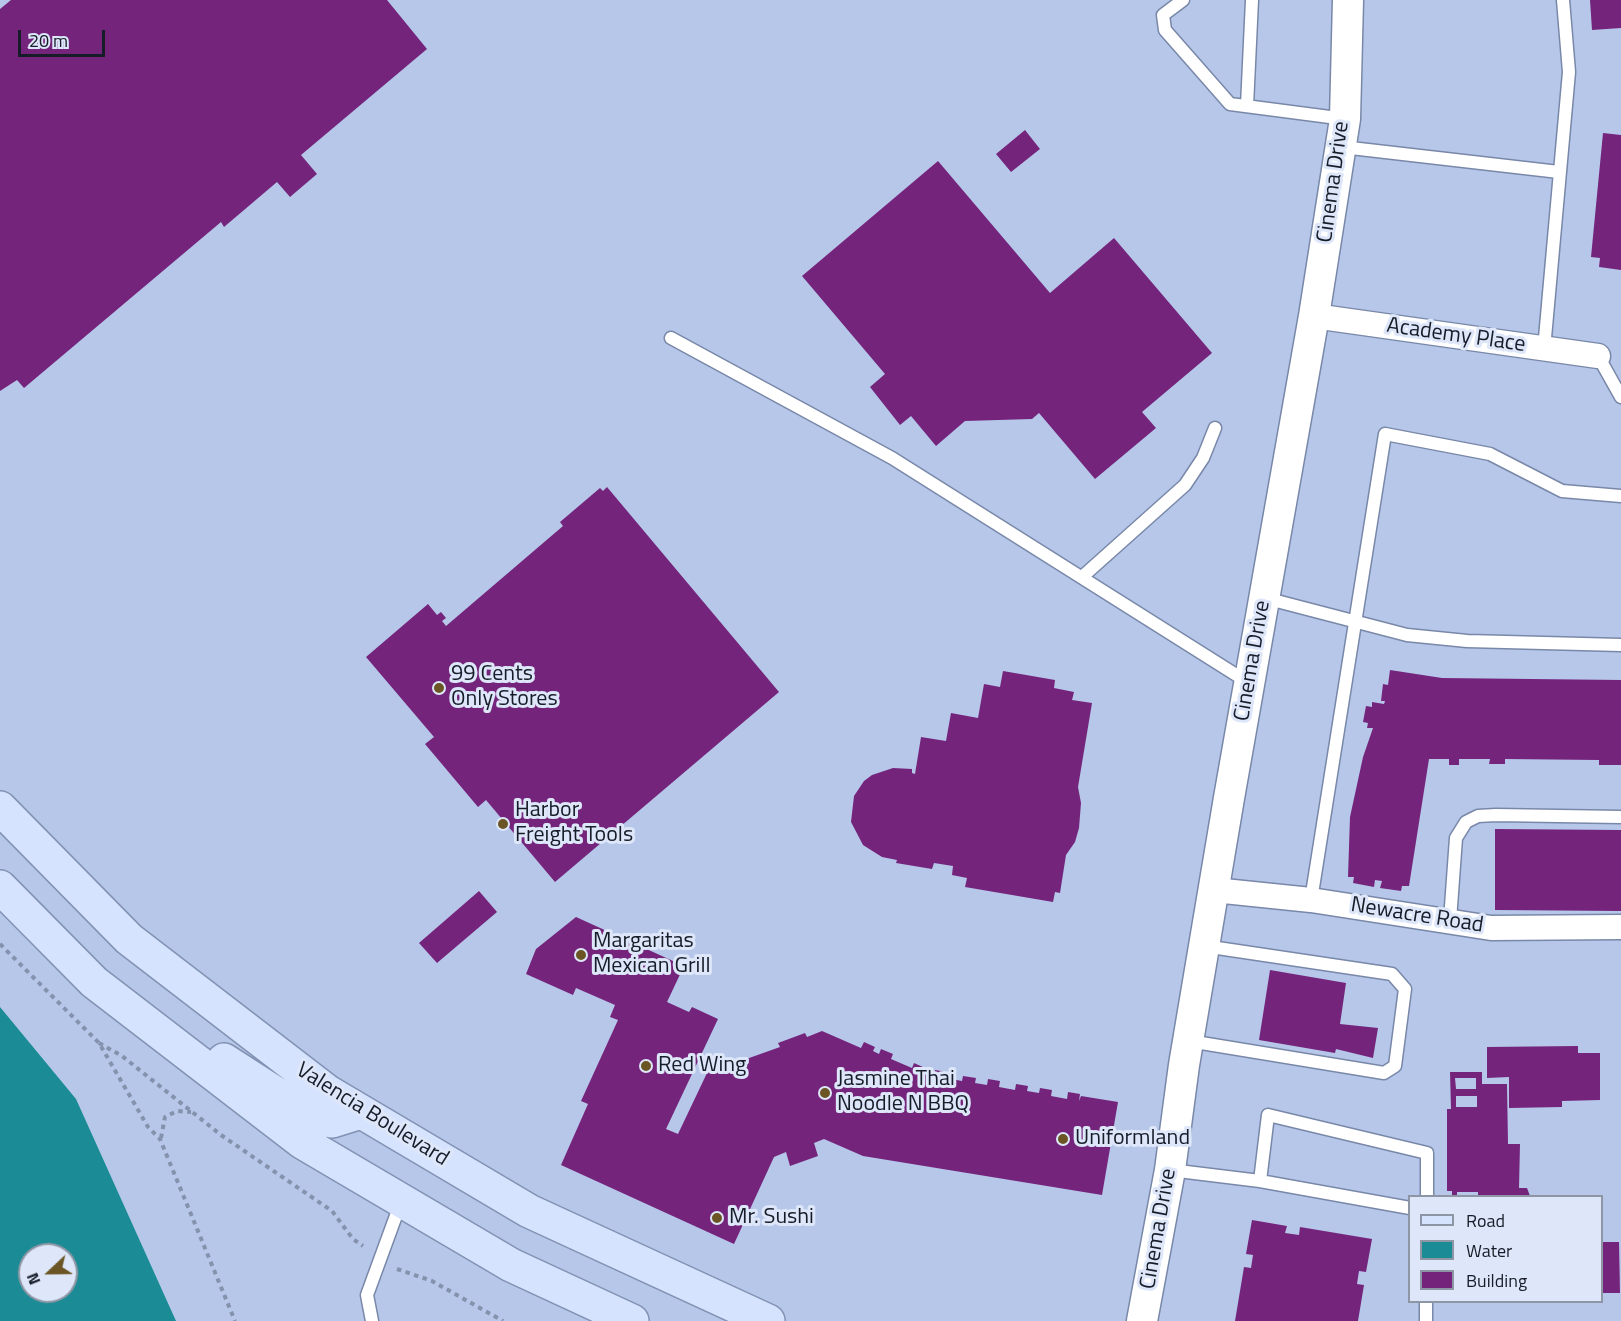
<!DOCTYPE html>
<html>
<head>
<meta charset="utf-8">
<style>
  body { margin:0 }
  #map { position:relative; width:1621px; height:1321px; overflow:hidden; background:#b6c7e9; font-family:"Titillium Web",sans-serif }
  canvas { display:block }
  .legend { position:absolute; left:1408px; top:1195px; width:195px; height:108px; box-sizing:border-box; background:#dee7f9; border:2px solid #8e96a5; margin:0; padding:8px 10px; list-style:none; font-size:18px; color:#161c28 }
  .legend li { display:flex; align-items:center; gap:12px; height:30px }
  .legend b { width:30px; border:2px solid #8e96a5 }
  .north { position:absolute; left:18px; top:1243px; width:60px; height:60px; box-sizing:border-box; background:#dee7f9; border:2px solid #8e96a5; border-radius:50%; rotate:248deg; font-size:16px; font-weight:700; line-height:24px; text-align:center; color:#161c28 }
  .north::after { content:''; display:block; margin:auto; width:21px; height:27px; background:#6b5524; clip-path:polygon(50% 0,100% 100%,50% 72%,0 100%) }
  .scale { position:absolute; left:18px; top:30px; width:87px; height:27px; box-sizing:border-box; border:3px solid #161c28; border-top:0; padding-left:8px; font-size:18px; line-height:21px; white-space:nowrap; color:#161c28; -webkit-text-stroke:4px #dee7f9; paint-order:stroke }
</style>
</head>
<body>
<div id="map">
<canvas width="1621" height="1321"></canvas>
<ul class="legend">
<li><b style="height:8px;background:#d6e3fe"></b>Road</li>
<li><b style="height:16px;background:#1b8b95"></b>Water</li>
<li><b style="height:16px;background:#75247c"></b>Building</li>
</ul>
<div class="north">N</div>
<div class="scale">20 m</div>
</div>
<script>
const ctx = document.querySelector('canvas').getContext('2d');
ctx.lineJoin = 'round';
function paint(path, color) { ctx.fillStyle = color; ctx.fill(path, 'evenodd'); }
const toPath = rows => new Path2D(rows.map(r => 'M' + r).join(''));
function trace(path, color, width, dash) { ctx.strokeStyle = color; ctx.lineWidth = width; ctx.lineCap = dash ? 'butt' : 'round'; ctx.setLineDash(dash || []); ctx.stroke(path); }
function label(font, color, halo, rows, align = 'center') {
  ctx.font = font + ' "Titillium Web",sans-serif'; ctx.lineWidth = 6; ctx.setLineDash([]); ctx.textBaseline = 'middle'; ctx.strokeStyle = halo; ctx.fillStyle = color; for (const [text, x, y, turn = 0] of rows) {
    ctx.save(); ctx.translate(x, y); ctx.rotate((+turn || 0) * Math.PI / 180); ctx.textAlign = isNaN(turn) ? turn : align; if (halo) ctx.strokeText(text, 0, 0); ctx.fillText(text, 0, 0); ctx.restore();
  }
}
const water = toPath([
  [0,1007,76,1099,176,1321,0,1321],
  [30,1255,66,1255,66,1291,30,1291]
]);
const building = toPath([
  [11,0,387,0,427,49,301,155,317,174,290,197,277,182,224,227,221,222,24,388,17,380,0,391,0,9],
  [1590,0,1621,0,1621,28,1592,30],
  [1025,130,1040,149,1011,172,996,154],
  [1603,133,1621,135,1621,270,1599,267,1600,258,1591,257],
  [938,161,1050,293,1114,238,1212,353,1142,412,1156,428,1095,479,1039,413,1032,419,965,421,936,446,911,416,900,425,870,387,885,374,802,276],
  [607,487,779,692,555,882,486,800,478,807,425,744,434,737,366,657,428,604,437,615,441,612,446,618,442,621,446,626,563,526,560,522,600,488,603,491],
  [1390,670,1442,678,1621,680,1621,765,1599,765,1599,760,1505,759,1505,764,1489,764,1490,759,1459,759,1459,765,1449,765,1449,759,1429,759,1409,886,1402,886,1401,891,1380,888,1382,881,1375,880,1374,887,1353,883,1354,877,1348,877,1350,817,1363,757,1373,728,1367,728,1368,723,1363,722,1366,706,1372,707,1372,702,1384,704,1385,701,1381,701,1383,684,1388,685],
  [1003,671,1055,680,1054,688,1074,692,1072,700,1092,703,1078,787,1081,803,1079,828,1075,842,1066,855,1060,893,1055,892,1053,902,965,887,967,878,952,875,953,866,934,863,932,869,896,863,897,860,882,857,863,845,851,822,854,796,864,781,872,775,893,768,912,769,912,773,915,774,921,737,946,741,951,713,978,718,984,684,1000,687],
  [1495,829,1621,830,1621,911,1495,910],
  [479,891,497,912,437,963,419,943],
  [576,917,684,966,667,1002,689,1012,692,1007,718,1019,666,1129,678,1134,707,1073,780,1047,778,1043,805,1033,807,1037,822,1031,861,1048,864,1042,875,1047,873,1051,879,1054,881,1049,893,1054,891,1059,912,1068,914,1063,925,1068,923,1073,929,1075,934,1076,935,1070,947,1072,946,1078,962,1081,963,1076,976,1078,975,1083,987,1085,988,1079,1000,1081,999,1087,1015,1090,1016,1084,1028,1086,1027,1091,1039,1093,1040,1088,1052,1090,1051,1096,1067,1099,1068,1092,1080,1094,1079,1101,1081,1096,1118,1102,1102,1195,863,1156,824,1139,814,1143,818,1156,790,1166,786,1152,774,1157,734,1244,561,1165,588,1104,581,1101,618,1020,610,1017,615,1005,576,988,573,995,526,974,536,949],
  [1270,970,1346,983,1340,1024,1378,1028,1373,1058,1336,1049,1335,1053,1259,1040],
  [1578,1046,1578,1053,1600,1053,1600,1100,1562,1101,1562,1107,1509,1108,1509,1077,1487,1078,1487,1047],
  [1450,1072,1482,1072,1482,1084,1507,1084,1508,1144,1520,1144,1519,1188,1527,1188,1530,1196,1478,1196,1478,1192,1457,1192,1457,1196,1452,1196,1452,1191,1447,1191,1447,1109,1451,1109],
  [1455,1078,1476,1078,1476,1089,1456,1089],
  [1456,1096,1477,1096,1477,1107,1456,1107],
  [1252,1220,1287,1226,1285,1233,1299,1235,1300,1227,1372,1239,1366,1272,1359,1271,1357,1284,1364,1285,1358,1321,1235,1321,1244,1267,1251,1268,1253,1255,1246,1254],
  [1602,1242,1619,1242,1620,1293,1602,1293]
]);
const path = toPath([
  [0,944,99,1043,148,1127,160,1139,235,1321],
  [99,1043,122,1056,221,1135,332,1211,353,1239,363,1246],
  [161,1138,165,1117,177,1111,191,1112],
  [397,1269,432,1281,503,1321]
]);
const service = toPath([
  [1183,0,1163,15,1165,30,1230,104,1345,119],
  [1247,106,1252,0],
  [1342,147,1559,172],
  [671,338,892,458,1249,683],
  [1544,349,1569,72,1563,0],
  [1598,356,1621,397],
  [1082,577,1185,485,1203,458,1215,428],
  [1265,598,1407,635,1467,641,1621,645],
  [1311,900,1385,434,1490,454,1562,491,1621,496],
  [1450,920,1456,838,1466,822,1478,816,1496,815,1621,817],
  [1189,1041,1384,1073,1395,1066,1405,989,1392,974,1204,946],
  [1170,1170,1260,1181,1268,1115,1427,1153,1427,1196],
  [1260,1181,1410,1208],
  [372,1321,367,1295,401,1202],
  [1426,1321,1426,1302]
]);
const minor = toPath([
  [1314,316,1598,356],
  [1214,890,1311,900,1491,928,1621,927]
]);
const tertiary = toPath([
  [1142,1321,1170,1170,1184,1065,1229,798,1314,316,1345,119,1348,0]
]);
const primary = toPath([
  [0,808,129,939,328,1092,529,1211,768,1321],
  [0,887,94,982,302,1142,511,1265,632,1321],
  [224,1060,314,1118,332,1121,361,1112]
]);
const markers = [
  [439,688,6,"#6b5524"],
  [503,824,6,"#6b5524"],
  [581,955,6,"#6b5524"],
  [646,1066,6,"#6b5524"],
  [825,1093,6,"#6b5524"],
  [1063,1139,6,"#6b5524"],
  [717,1218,6,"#6b5524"]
];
const streetNames = [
  ["Cinema Drive",1334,182,-82],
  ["Academy Place",1456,336,8],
  ["Cinema Drive",1253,661,-80],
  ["Newacre Road",1417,916,9],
  ["Valencia Boulevard",372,1115,32],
  ["Cinema Drive",1159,1229,-80]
];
const poiNames = [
  ["99 Cents",451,675],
  ["Only Stores",451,700],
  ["Harbor",515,811],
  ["Freight Tools",515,836],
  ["Margaritas",593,942],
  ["Mexican Grill",593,967],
  ["Red Wing",658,1066],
  ["Jasmine Thai",837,1080],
  ["Noodle N BBQ",837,1105],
  ["Uniformland",1075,1139],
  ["Mr. Sushi",729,1218]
];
paint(water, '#1b8b95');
paint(building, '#75247c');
trace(service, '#7988a8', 15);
trace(minor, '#7988a8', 27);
trace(tertiary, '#7988a8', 33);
trace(primary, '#8192b3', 36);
trace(path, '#8492ad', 4, [4.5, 4.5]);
trace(service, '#fff', 12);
trace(minor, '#fff', 24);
trace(tertiary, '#fff', 30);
trace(primary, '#d6e3fe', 33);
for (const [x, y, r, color] of markers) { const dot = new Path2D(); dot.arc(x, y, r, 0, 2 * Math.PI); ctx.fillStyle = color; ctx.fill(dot); trace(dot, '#dee7f9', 2); }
label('22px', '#161c28', '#dee7f9', streetNames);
label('22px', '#161c28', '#dee7f9', poiNames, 'left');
</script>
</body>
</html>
